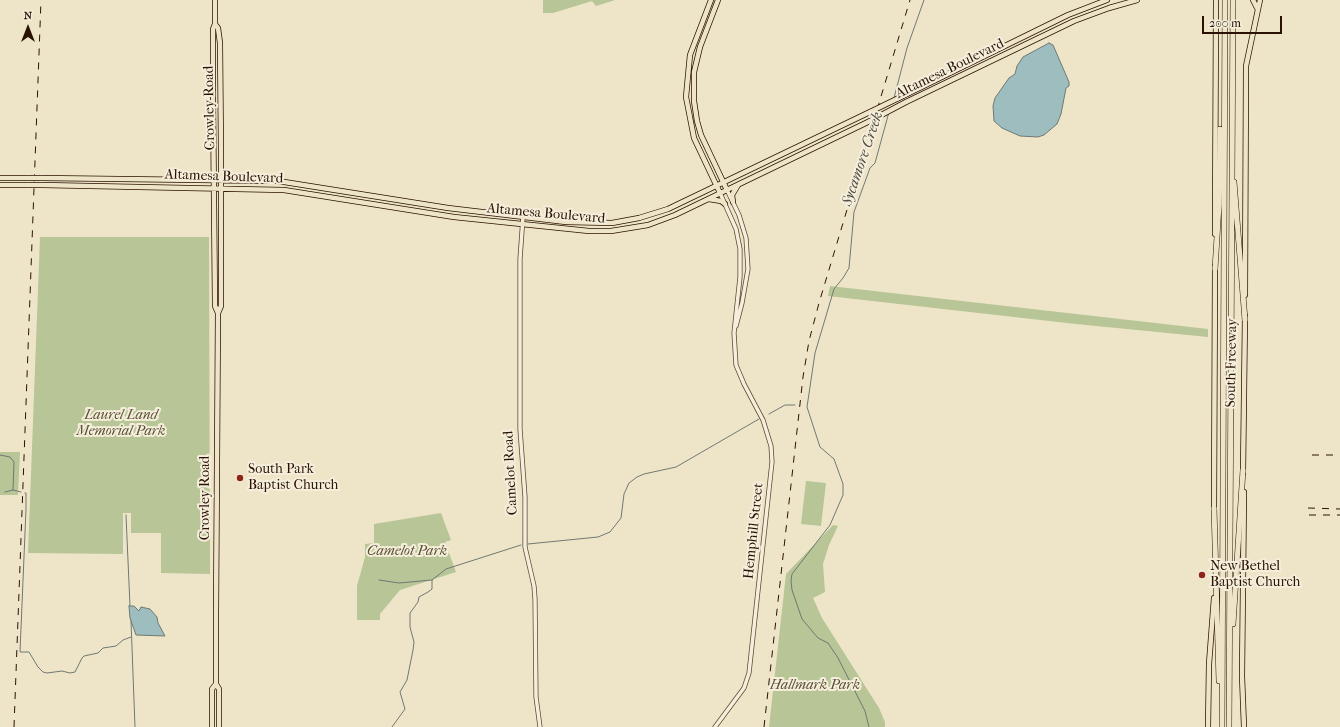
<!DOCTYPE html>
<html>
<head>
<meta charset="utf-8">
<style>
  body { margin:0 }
  #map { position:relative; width:1340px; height:727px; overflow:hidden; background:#eee5c8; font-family:"IM FELL French Canon",serif }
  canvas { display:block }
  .north { position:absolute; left:8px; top:8px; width:40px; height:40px; -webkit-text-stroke:3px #f4eedb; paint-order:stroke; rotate:0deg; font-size:11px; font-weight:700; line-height:16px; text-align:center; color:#2a1102 }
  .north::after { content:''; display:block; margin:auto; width:14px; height:18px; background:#2a1102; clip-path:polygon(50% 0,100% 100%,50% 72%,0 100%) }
  .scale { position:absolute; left:1202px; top:16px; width:80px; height:18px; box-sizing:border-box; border:2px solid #2a1102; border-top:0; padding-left:5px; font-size:12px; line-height:14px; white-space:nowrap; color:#2a1102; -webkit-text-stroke:3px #f4eedb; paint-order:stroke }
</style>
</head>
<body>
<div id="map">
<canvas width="1340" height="727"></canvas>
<div class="north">N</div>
<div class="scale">200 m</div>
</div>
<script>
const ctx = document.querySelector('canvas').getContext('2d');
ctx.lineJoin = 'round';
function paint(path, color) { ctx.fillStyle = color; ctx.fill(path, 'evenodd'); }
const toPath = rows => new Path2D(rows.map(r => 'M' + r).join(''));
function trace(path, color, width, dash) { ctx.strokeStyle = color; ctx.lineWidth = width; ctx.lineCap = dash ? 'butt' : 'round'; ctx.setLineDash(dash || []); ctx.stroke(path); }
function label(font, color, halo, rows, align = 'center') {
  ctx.font = font + ' "IM FELL French Canon",serif'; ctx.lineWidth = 4; ctx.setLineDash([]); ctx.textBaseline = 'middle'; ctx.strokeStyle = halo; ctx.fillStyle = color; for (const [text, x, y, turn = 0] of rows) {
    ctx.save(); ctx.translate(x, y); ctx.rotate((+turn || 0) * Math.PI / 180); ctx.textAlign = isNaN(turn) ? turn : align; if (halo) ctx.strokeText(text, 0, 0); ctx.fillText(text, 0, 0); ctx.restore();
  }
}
const green = toPath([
  [543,0,615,0,596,6,592,1,553,13,543,13],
  [40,237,209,237,210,574,161,573,161,533,131,533,131,513,123,513,123,554,28,553],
  [830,286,1208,329,1208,337,1076,324,828,296],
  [0,452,20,452,18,495,0,495],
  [806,481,826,483,821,526,801,524],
  [441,513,451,540,445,542,456,572,400,590,380,614,380,620,357,620,357,586,365,557,365,544,374,543,374,524],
  [833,525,838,526,829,545,823,564,825,592,813,598,822,618,879,708,885,722,885,727,769,727,786,574]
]);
const water = toPath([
  [1049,43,1053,45,1069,82,1069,86,1066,88,1061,114,1057,124,1044,135,1038,137,1020,136,1002,128,994,121,993,106,995,98,1009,78,1015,74,1017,66,1023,57,1049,43],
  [129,606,134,606,139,611,141,607,150,609,157,617,158,623,165,636,136,635,130,618,129,606]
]);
const stream = toPath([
  [894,98,907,48,924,0],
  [769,414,785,405,795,405],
  [0,455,10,457,14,462,13,490],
  [5,492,13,490,21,492],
  [25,493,26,493,26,509,20,652,29,652,38,667,43,672,47,673,62,671,70,673,75,672,82,658,84,656,98,653,103,648,116,646,123,640,131,637],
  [126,515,130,606],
  [528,544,598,537,610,532,621,518,624,494,629,483,637,477,644,474,676,467,759,419],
  [379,580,399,583,432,580],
  [131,621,135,727],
  [392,727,405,709,400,692,407,680,413,650,414,642,410,627,410,613,418,602,419,597,428,592,432,589,432,580,446,569,521,545],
  [869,727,865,711,838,658,828,643,818,638,802,619,792,590,791,581,792,574,830,525,843,495,843,484,834,459,820,447,807,407,815,353,834,289,843,278,849,268,854,212,870,168,875,163,889,112]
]);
const minor = toPath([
  [727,190,739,215,746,238,748,269,742,303,736,326],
  [523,217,520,259,520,429,525,497,525,547,534,586,535,599,536,697,540,727],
  [715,727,744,688,749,673,772,462,771,446,763,420,744,384,736,365,734,333,740,277,740,249,736,229,720,193]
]);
const major = toPath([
  [215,0,215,24,213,29,213,98,215,306,218,313],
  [711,0,690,55,686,97,694,138,720,193],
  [718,0,700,47,694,72,694,101,697,121,701,135,727,190],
  [1253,0,1257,8],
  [215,24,218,28,220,43,221,150,221,306,218,313,216,613,216,684,219,689,219,727],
  [909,93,1068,15,1107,0],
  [906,102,1074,21,1109,8,1137,0],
  [0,178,29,178],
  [41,178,278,181,448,208,566,222,612,223,639,218,668,209,872,111],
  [0,185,29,185],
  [42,185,284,190,454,217,589,231,611,231,648,225,675,215,870,121],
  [709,199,721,201,725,204],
  [733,202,732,195,738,185],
  [1215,234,1216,0],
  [1245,295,1246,66,1260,0],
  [1243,473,1245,316],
  [1244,492,1242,676,1244,727],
  [1214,510,1215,266],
  [212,727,212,689,216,684],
  [1208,727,1209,664,1214,598]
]);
const highway = toPath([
  [1234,182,1245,320],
  [1215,269,1219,205,1220,129],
  [1214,508,1219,681],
  [1233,624,1243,470],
  [1222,727,1225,0],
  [1229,727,1233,0]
]);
const rail = toPath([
  [1312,455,1340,455],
  [1308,508,1340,509],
  [1309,515,1340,515],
  [14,727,41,0],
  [764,727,803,377,809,341,819,303,910,0]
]);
const majorBridge = toPath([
  [872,111,909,93],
  [870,121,906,102],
  [29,178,41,178],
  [29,185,42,185]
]);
const markers = [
  [240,478,4,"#8f2418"],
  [1202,575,4,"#8f2418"]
];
const streetNames = [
  ["Altamesa Boulevard",950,69,-26],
  ["Crowley Road",210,108,-91],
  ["Altamesa Boulevard",224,177,2],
  ["Altamesa Boulevard",546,214,5],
  ["South Freeway",1232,363,-89],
  ["Camelot Road",511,473,-93],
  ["Crowley Road",206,498,-90],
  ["Hemphill Street",754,531,-84]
];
const parkNames = [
  ["Laurel Land",121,416],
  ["Memorial Park",121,432],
  ["Camelot Park",407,552],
  ["Hallmark Park",815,686]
];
const poiNames = [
  ["South Park",248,470],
  ["Baptist Church",248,486],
  ["New Bethel",1210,567],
  ["Baptist Church",1210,583]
];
const waterNames = [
  ["Sycamore Creek",863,159,-71]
];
paint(green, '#b7c597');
paint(water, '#9dbdbf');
trace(water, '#6f7873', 1);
trace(stream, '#6f7873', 1);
trace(minor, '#5b4634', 5);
trace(major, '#2a1102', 6);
trace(highway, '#2a1102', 6);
trace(minor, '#f4eedb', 3.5);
trace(major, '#eee5c8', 4.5);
trace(highway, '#eee5c8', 5);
trace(rail, '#2a1102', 1, [7, 7]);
trace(majorBridge, '#2a1102', 6, []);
trace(majorBridge, '#eee5c8', 4.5);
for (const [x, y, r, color] of markers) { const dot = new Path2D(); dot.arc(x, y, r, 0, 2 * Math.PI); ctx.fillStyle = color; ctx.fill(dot); trace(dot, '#f4eedb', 1.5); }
label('14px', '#2a1102', '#f4eedb', streetNames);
label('italic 14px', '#5b5036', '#f4eedb', parkNames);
label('14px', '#2a1102', '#f4eedb', poiNames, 'left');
label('italic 15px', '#524d44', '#f4eedb', waterNames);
</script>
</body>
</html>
